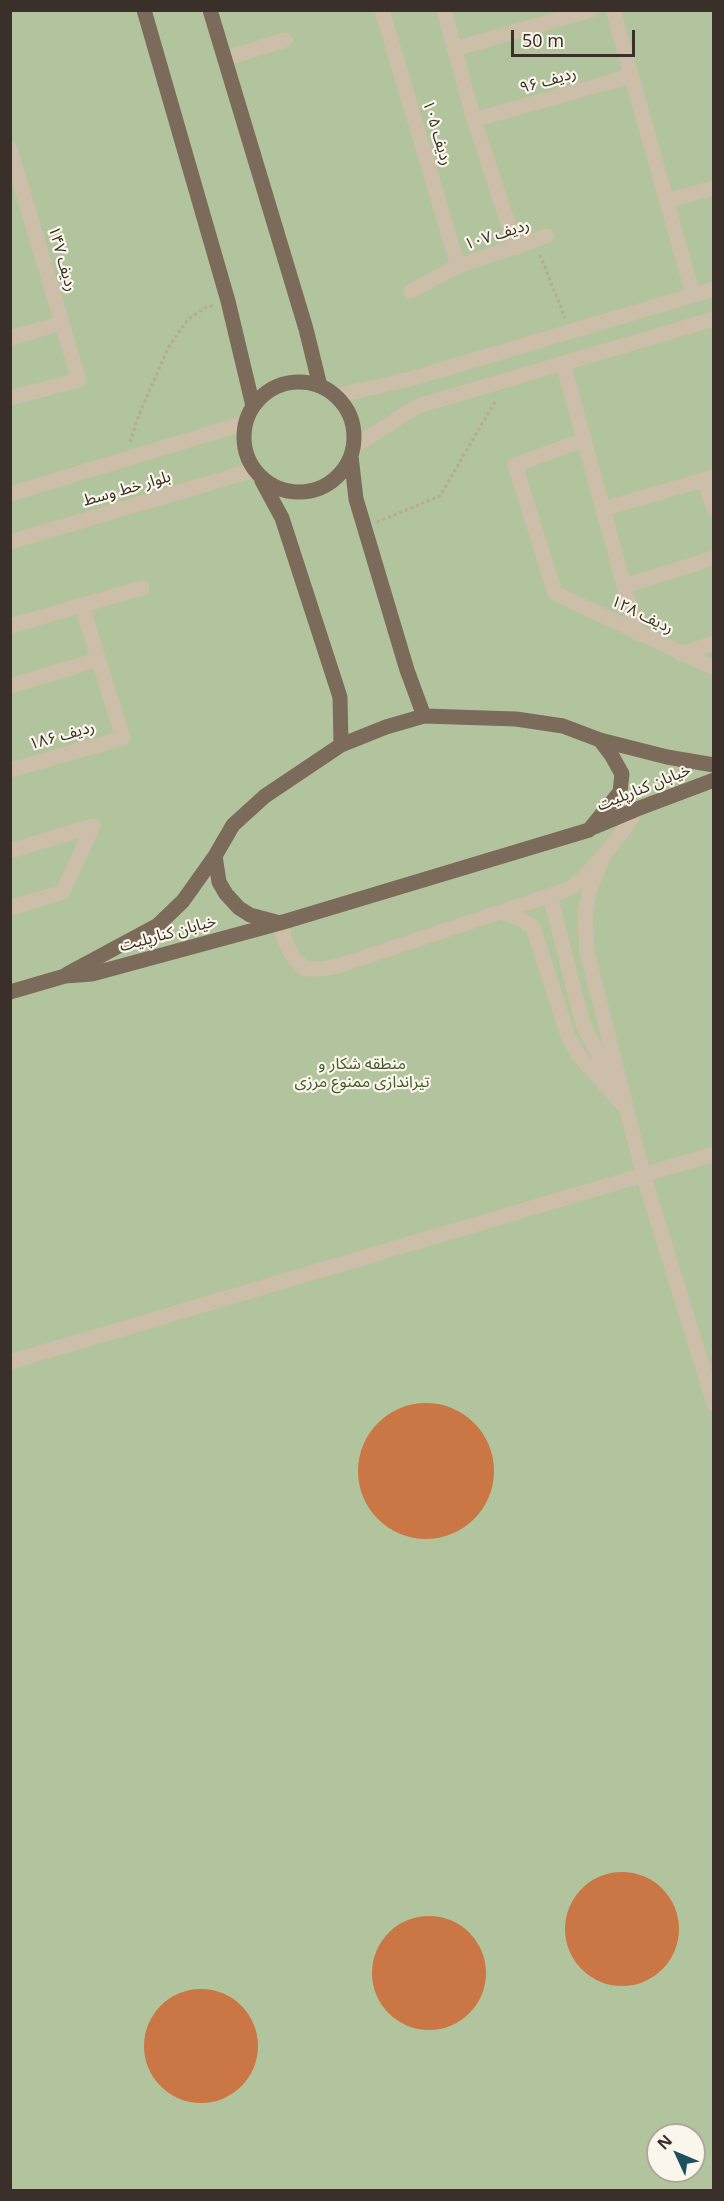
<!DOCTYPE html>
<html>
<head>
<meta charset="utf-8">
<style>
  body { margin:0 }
  #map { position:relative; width:724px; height:2201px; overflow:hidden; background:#f4ecde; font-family:"Noto Sans",sans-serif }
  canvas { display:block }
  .frame { position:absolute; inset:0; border:12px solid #3a3029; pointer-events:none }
  .north { position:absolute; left:646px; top:2123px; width:60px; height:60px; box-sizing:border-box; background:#fbf6eb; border:2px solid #aea79d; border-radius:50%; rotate:314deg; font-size:16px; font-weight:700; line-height:24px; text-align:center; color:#3a3029 }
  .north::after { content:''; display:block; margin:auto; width:21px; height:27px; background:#1c515d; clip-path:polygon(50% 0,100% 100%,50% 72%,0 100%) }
  .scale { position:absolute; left:511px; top:30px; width:124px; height:27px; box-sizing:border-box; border:3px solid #3a3029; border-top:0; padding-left:8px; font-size:18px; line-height:21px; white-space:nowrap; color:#3a3029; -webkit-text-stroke:4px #fbf6eb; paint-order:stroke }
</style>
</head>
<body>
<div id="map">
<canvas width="724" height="2201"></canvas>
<div class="frame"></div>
<div class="north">N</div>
<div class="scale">50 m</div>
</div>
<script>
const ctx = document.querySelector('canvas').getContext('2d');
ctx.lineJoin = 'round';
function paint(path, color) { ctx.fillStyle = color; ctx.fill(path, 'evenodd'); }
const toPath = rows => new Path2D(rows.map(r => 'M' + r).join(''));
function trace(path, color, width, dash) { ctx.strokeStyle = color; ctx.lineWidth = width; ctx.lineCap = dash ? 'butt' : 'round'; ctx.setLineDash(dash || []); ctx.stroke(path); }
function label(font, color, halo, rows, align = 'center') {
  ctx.font = font + ' "Noto Sans","Noto Sans Arabic",sans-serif'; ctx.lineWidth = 4.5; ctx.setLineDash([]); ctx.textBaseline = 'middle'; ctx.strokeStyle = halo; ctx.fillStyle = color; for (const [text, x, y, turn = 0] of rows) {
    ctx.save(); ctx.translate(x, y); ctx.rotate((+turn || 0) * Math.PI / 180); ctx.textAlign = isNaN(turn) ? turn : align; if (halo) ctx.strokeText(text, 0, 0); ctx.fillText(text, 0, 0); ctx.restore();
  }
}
const green = toPath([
  [11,11,713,11,713,2190,11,2190],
  [658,2135,694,2135,694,2171,658,2171]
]);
const building = toPath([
  '358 1471a68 68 0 1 1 136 0a68 68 0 1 1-136 0Z',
  '565 1929a57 57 0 1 1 114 0a57 57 0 1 1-114 0Z',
  '372 1973a57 57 0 1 1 114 0a57 57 0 1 1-114 0Z',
  '144 2046a57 57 0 1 1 114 0a57 57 0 1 1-114 0Z'
]);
const path = toPath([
  [540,255,565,318],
  [130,442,138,417,168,348,188,319,205,308,215,305],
  [377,522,440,496,496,400]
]);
const minor = toPath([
  [382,10,458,266],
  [444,10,474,120,516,248],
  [613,10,693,295],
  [454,49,591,10],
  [224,59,285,40],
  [474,120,631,76],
  [10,149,79,380,10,398],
  [666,201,714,188],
  [411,291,458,266,547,236],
  [10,338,62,323],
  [563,363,637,633],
  [336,396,410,379,714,289],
  [584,440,515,465,555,593,714,668],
  [353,447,418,406,714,319],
  [704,479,714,509],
  [10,494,245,423],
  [603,509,714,477],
  [10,542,254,470],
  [624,586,714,558],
  [10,626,142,588],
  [681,654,714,643],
  [10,686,97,660],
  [10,770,123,738,82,606],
  [10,851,93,826],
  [604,855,590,888,585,913,587,951,643,1174,714,1404],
  [550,895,583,1025,611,1077],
  [10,908,63,892,93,826],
  [500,912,519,918,533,927,568,1036,577,1053,623,1105],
  [280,923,286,944,294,958,305,969,322,969,338,966,569,889,584,877,604,855,623,831,637,809],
  [10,1362,714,1154]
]);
const major = toPath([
  [144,10,228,301,253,406],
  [210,10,306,329,320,386],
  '244 437a55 55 0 1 1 110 0a55 55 0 1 1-110 0Z',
  [351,456,356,499,407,670,424,716],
  [262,481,282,518,340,697,341,745],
  [600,740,667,757,714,765],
  [594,827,637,809,714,780],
  [67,974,158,925,183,901,215,856],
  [10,992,65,976,92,974,280,923,589,830,620,792,622,774,612,756,600,740,563,726,516,719,424,716,386,727,341,745,265,796,233,825,215,856,219,882,226,894,239,908,250,915,280,923]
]);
const streetNames = [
  ["ردیف ۹۶",548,81,-16],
  ["ردیف ۱۰۵",437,133,73],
  ["ردیف ۱۰۷",497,235,-18],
  ["ردیف ۱۴۷",62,259,74],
  ["بلوار خط وسط",127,489,-16],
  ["ردیف ۱۲۸",642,615,26],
  ["ردیف ۱۸۶",62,736,-16],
  ["خیابان کنارپلیت",644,788,-22],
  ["خیابان کنارپلیت",168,934,-15]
];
const parkNames = [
  ["منطقه شکار و",362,1064],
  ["تیراندازی ممنوع مرزی",362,1082]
];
paint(green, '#b2c49d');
paint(building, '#cb7645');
trace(path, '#b9a893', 3, [3, 3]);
trace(minor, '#cdbea9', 15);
trace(major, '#7c6a5a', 15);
label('16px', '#3a3029', '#fbf6eb', streetNames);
label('16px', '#43592c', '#fbf6eb', parkNames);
</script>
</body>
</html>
